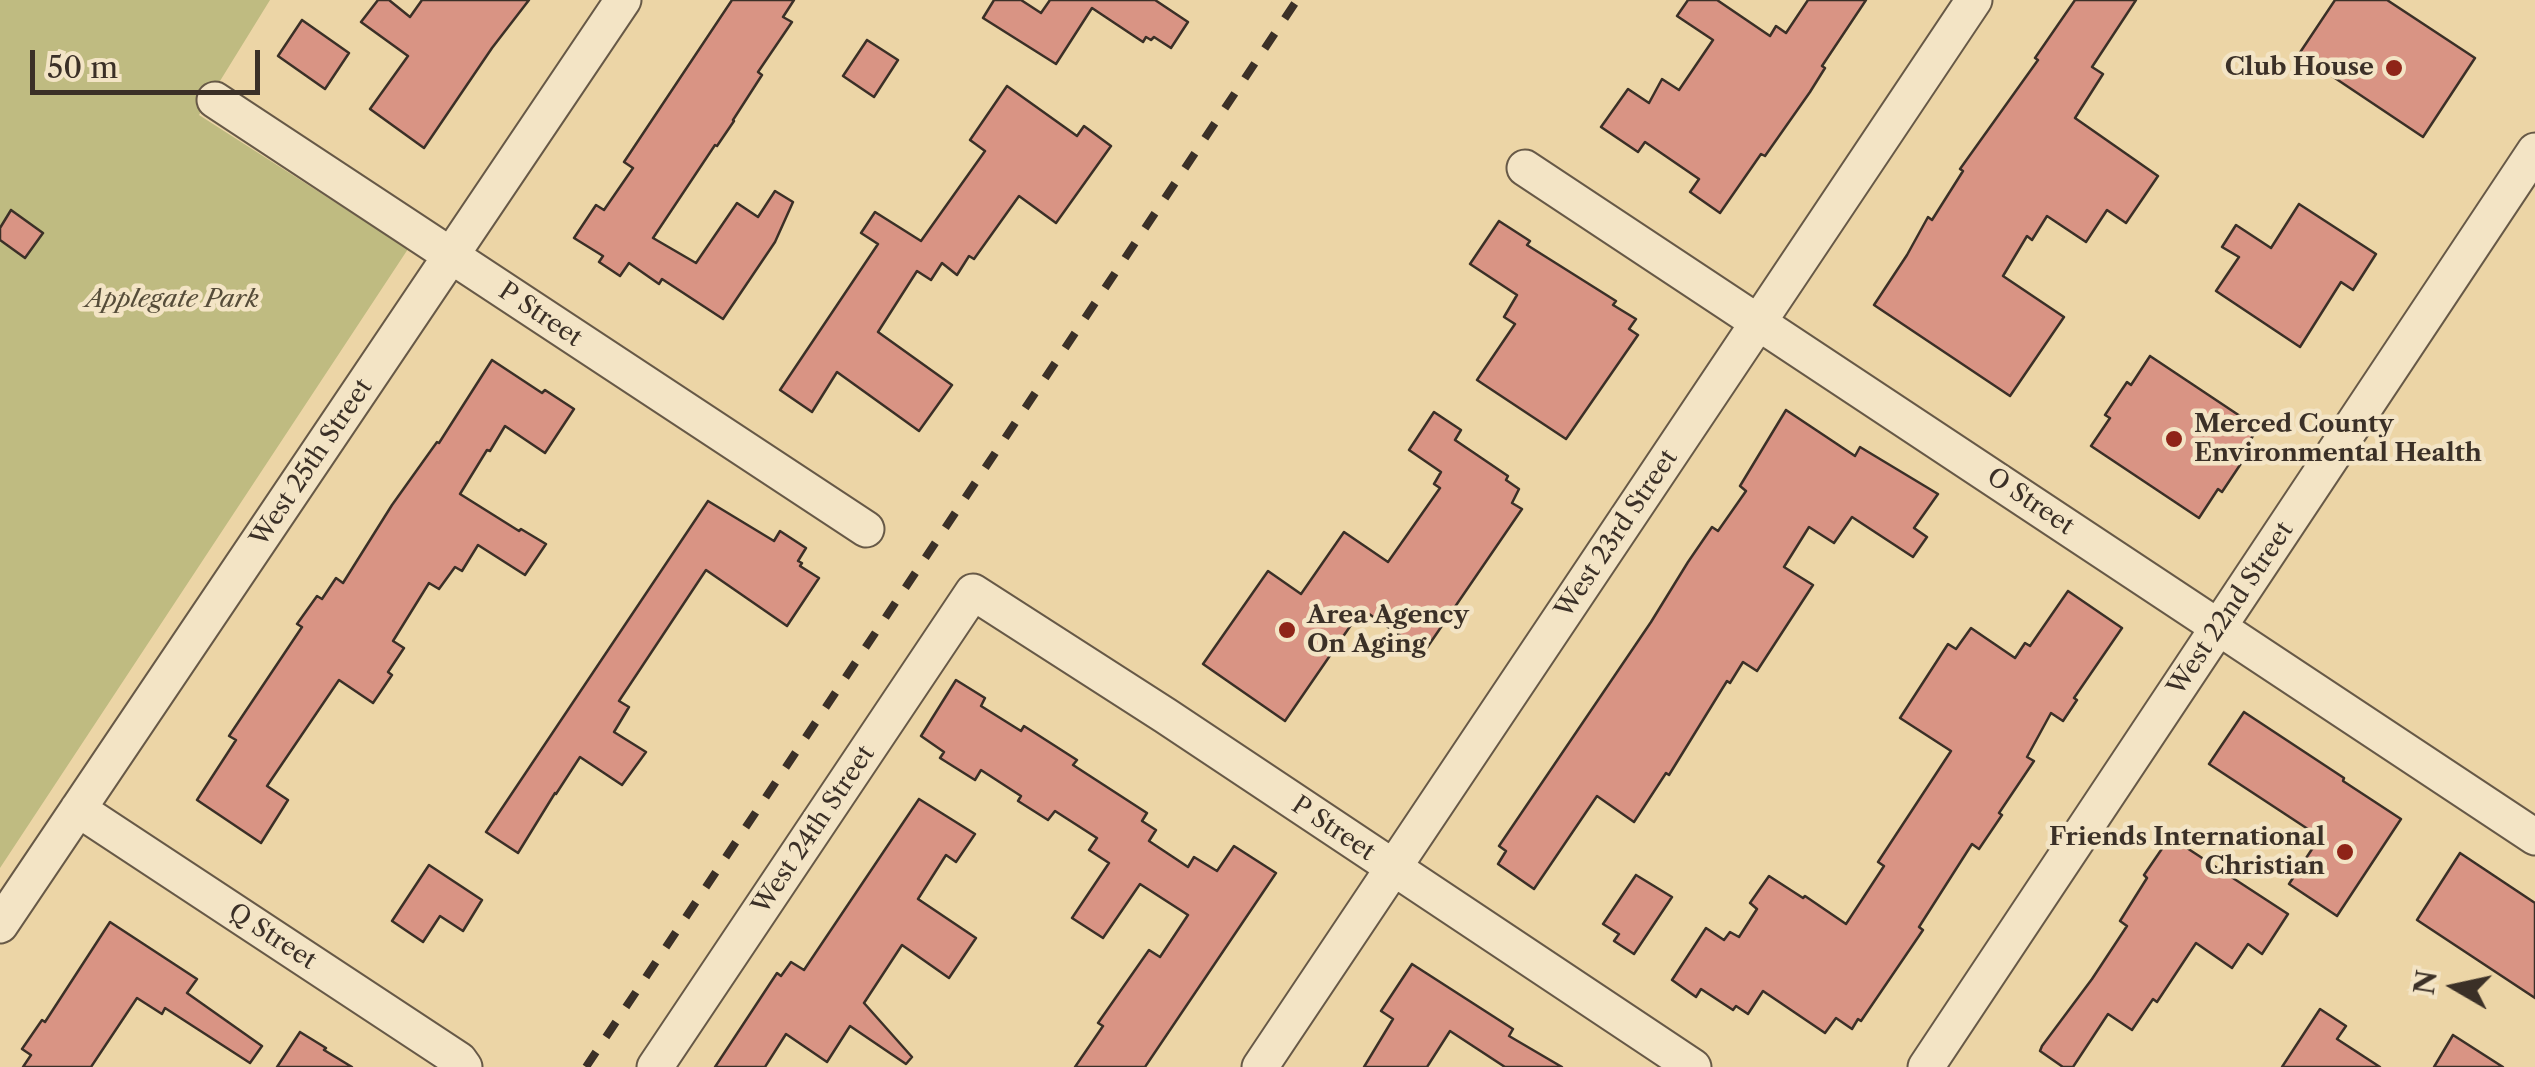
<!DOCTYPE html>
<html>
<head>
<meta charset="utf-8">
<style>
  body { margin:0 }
  #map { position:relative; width:2535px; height:1067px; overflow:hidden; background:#ecd5a6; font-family:"Libre Caslon Text",serif }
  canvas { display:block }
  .north { position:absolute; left:2405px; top:937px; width:100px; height:100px; -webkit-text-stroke:8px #f3e4c5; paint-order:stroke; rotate:279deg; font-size:28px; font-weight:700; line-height:40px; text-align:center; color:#3b3027 }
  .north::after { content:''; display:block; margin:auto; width:35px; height:45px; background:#3b3027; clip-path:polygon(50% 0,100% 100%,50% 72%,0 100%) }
  .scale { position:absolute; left:30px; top:50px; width:230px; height:45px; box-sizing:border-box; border:5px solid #3b3027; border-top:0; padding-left:12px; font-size:30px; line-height:35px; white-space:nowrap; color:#3b3027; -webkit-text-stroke:8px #f3e4c5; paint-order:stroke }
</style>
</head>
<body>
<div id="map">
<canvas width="2535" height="1067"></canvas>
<div class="north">N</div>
<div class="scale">50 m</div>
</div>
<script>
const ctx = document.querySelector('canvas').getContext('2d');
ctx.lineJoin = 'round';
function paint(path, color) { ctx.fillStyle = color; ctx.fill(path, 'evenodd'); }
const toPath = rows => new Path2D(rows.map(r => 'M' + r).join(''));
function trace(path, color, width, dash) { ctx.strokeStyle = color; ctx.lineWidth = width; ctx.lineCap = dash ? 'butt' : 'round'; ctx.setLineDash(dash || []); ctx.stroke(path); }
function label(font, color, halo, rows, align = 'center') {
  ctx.font = font + ' "Libre Caslon Text",serif'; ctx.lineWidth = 9; ctx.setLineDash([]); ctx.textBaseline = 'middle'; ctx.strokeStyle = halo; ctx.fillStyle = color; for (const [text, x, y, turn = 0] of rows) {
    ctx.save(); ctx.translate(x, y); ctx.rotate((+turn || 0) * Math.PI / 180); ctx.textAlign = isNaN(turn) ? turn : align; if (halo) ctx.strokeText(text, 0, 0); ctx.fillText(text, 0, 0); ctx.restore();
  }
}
const green = toPath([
  [0,0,270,0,199,115,408,249,0,868]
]);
const building = toPath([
  [378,0,389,0,410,17,422,0,529,0,492,48,424,148,370,109,408,56,361,22,378,0],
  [732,0,794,0,783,17,792,22,758,72,762,75,733,120,734,121,717,146,715,145,653,238,696,263,737,203,758,217,775,191,793,202,775,242,723,319,662,279,659,284,629,263,620,276,599,262,603,256,574,238,596,205,604,210,633,168,624,162,732,0],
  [994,0,1021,0,1041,13,1050,0,1155,0,1188,22,1171,48,1154,37,1151,40,1146,37,1143,42,1092,8,1056,64,983,18,994,0],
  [1688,0,1717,0,1770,36,1776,26,1786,33,1808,0,1866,0,1822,66,1825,68,1810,92,1765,156,1761,154,1720,213,1690,192,1699,179,1645,142,1638,152,1601,127,1628,89,1649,103,1662,79,1679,90,1713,40,1677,16,1688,0],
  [2075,0,2136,0,2092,67,2103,74,2075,118,2158,176,2126,223,2107,210,2086,242,2047,216,2032,240,2027,236,2003,276,2064,317,2010,396,1874,305,1907,255,1928,217,1932,220,1963,171,1960,169,2038,60,2035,58,2075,0],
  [2335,0,2387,0,2475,58,2423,137,2299,54,2335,0],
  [302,20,349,53,325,89,278,56,302,20],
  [867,40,898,60,874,97,843,76,867,40],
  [1007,86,1077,136,1084,126,1111,146,1056,223,1019,196,974,259,969,256,957,275,942,263,931,280,917,271,878,332,952,385,919,431,837,372,812,412,780,390,878,244,861,233,875,212,921,241,985,151,970,140,1007,86],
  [2299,204,2376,254,2353,290,2341,282,2300,347,2216,291,2239,257,2222,247,2236,225,2271,248,2299,204],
  [11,210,43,233,25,258,0,240,0,228,11,210],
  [1499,221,1530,241,1527,245,1616,301,1613,305,1636,319,1629,329,1638,335,1566,439,1477,380,1515,324,1504,317,1517,295,1470,264,1499,221],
  [2150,356,2258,428,2238,459,2242,462,2222,492,2218,489,2199,518,2091,446,2110,418,2105,415,2127,382,2131,385,2150,356],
  [492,360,542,393,545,390,574,409,545,453,505,426,490,451,487,450,460,494,519,531,521,529,546,544,525,575,478,545,462,571,455,567,439,589,429,583,393,641,404,648,388,672,392,675,373,703,339,680,267,786,288,800,261,843,197,800,236,740,229,736,302,627,297,624,317,596,322,599,336,578,343,583,392,505,437,442,439,443,492,360],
  [1786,410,1855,456,1860,447,1938,494,1914,528,1927,537,1913,557,1852,517,1834,543,1809,527,1784,567,1813,585,1757,671,1743,662,1730,683,1727,681,1669,775,1666,773,1634,822,1597,796,1534,889,1498,864,1506,851,1499,846,1651,622,1688,562,1712,527,1718,531,1746,491,1740,486,1786,410],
  [1434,412,1461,430,1455,440,1508,476,1506,480,1519,489,1512,503,1522,509,1424,652,1362,609,1285,721,1203,664,1268,571,1301,594,1344,532,1388,562,1440,488,1434,484,1441,472,1409,450,1434,412],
  [708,501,774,541,780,531,806,548,798,561,802,563,800,566,819,578,787,626,706,570,619,701,629,707,614,732,646,752,622,785,580,757,556,794,555,793,518,853,486,832,708,501],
  [2068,591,2122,628,2074,698,2077,700,2063,721,2051,713,2027,757,2034,761,1999,813,2002,815,1979,849,1972,844,1919,927,1923,930,1861,1021,1858,1019,1852,1029,1836,1018,1825,1033,1763,991,1748,1014,1736,1006,1733,1010,1701,989,1696,997,1672,980,1706,928,1724,940,1730,932,1739,937,1757,909,1750,903,1769,876,1803,898,1805,896,1846,924,1884,866,1878,862,1951,751,1900,718,1948,644,1956,649,1971,628,2015,658,2025,643,2030,646,2068,591],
  [956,680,985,698,981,706,1021,731,1024,726,1077,760,1073,765,1147,813,1142,821,1156,830,1149,841,1188,867,1194,857,1217,871,1234,846,1276,873,1145,1067,1075,1067,1103,1026,1098,1023,1149,950,1160,957,1188,915,1140,884,1103,938,1072,918,1109,863,1089,850,1097,838,1055,811,1048,820,1018,801,1021,796,981,770,975,780,940,758,944,752,921,736,956,680],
  [2244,712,2344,778,2343,781,2401,819,2337,916,2289,884,2320,837,2209,764,2244,712],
  [919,799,975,834,956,862,946,855,918,899,976,938,949,978,902,945,864,1003,912,1057,906,1064,850,1026,827,1062,786,1034,765,1067,715,1067,777,973,781,976,791,962,804,970,919,799],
  [2170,837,2288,914,2262,954,2248,944,2232,968,2196,943,2157,1002,2153,999,2132,1030,2108,1014,2073,1067,2063,1067,2040,1051,2042,1046,2092,979,2127,926,2120,921,2147,878,2144,875,2170,837],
  [2460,853,2535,903,2535,998,2417,920,2460,853],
  [429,865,482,900,463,931,440,916,423,942,392,921,429,865],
  [1636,875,1672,897,1634,954,1614,941,1619,934,1603,924,1636,875],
  [110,922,197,979,187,993,262,1046,250,1063,165,1008,162,1014,137,998,91,1067,23,1067,31,1055,22,1049,42,1020,45,1022,110,922],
  [1412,964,1513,1029,1509,1036,1562,1067,1505,1067,1450,1031,1427,1067,1364,1067,1393,1019,1381,1011,1412,964],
  [2320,1009,2346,1026,2337,1039,2380,1067,2282,1067,2320,1009],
  [300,1032,326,1048,324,1050,352,1067,277,1067,300,1032],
  [2453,1035,2503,1067,2434,1067,2453,1035]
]);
const street = toPath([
  [215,100,866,529],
  [1525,168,2535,837],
  [78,809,459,1060,464,1067],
  [0,925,623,0],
  [655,1067,973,592,1166,716,1693,1067],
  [1260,1067,1974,0],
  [1926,1067,2535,151]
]);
const rail = toPath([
  [586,1067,1297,0]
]);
const markers = [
  [2394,68,10,"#8f2418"],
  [2174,439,10,"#8f2418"],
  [1287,630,10,"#8f2418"],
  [2345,852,10,"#8f2418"]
];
const poiNames = [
  ["Club House",2374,68],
  ["Merced County",2194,425,"left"],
  ["Environmental Health",2194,454,"left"],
  ["Area Agency",1307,616,"left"],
  ["On Aging",1307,645,"left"],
  ["Friends International",2325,838],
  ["Christian",2325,867]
];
const parkNames = [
  ["Applegate Park",172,300]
];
const streetNames = [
  ["P Street",540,315,34],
  ["West 25th Street",312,463,-56],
  ["O Street",2030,502,34],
  ["West 23rd Street",1617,534,-56],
  ["West 22nd Street",2231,609,-56],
  ["P Street",1333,829,34],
  ["West 24th Street",814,830,-56],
  ["Q Street",272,937,33]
];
paint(green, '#bfbb81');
paint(building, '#d99484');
trace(building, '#3b3027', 2.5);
trace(street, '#675947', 39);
trace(street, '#f3e4c5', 35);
trace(rail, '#3b3027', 8, [18, 18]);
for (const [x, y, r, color] of markers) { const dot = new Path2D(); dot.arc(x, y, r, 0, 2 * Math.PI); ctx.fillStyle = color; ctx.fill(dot); trace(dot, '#f3e4c5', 4); }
label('bold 25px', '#3b3027', '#f3e4c5', poiNames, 'right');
label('italic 25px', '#554c39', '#f3e4c5', parkNames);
label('25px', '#3b3027', '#f3e4c5', streetNames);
</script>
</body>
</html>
